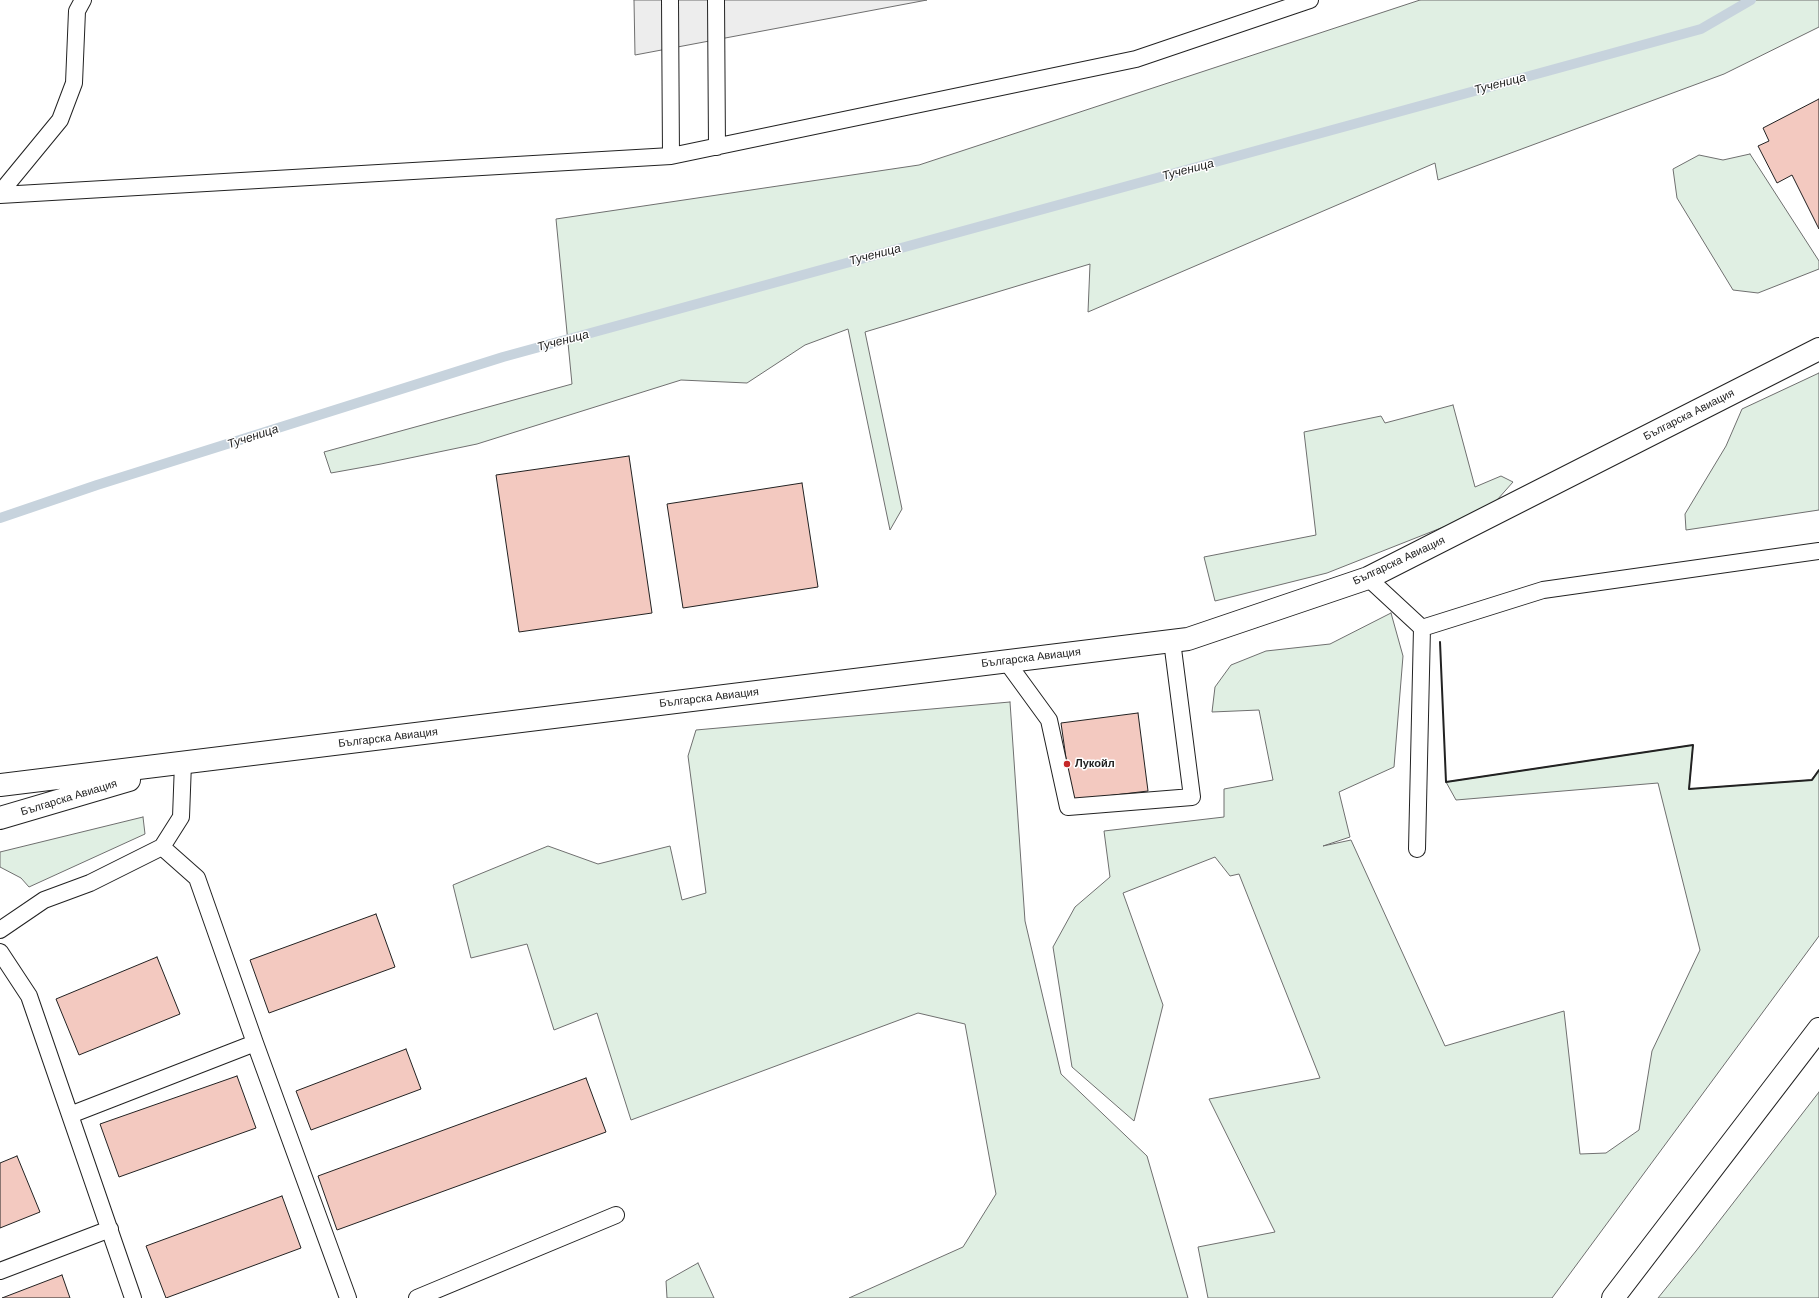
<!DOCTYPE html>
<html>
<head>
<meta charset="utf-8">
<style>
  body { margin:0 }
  canvas { display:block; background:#fff }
</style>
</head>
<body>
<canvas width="1819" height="1298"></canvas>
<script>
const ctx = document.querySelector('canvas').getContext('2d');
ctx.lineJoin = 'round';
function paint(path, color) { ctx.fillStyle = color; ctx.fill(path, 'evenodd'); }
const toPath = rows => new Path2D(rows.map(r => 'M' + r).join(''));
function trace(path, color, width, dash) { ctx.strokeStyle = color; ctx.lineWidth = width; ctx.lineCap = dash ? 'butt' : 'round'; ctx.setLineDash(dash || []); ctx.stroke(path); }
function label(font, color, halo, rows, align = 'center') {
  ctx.font = font + ' Helvetica,sans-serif'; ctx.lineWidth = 3; ctx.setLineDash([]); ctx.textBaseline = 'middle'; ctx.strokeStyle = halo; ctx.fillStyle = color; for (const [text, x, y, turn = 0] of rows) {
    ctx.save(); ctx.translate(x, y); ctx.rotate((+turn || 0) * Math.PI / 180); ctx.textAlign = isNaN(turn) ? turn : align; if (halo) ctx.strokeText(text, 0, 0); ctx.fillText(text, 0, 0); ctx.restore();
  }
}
const green = toPath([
  [1420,0,1819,0,1819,27,1724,74,1438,180,1435,163,1088,312,1090,264,865,332,902,509,890,530,848,329,805,345,747,383,681,380,477,444,381,464,331,473,324,452,572,384,556,219,919,165,1420,0],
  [1750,154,1819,261,1819,269,1758,293,1733,290,1677,198,1673,169,1699,155,1723,160,1750,154],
  [1819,373,1819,510,1686,530,1685,514,1726,446,1742,409,1819,373],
  [1453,405,1475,487,1501,476,1513,482,1489,509,1327,573,1215,601,1204,557,1316,535,1304,432,1381,416,1385,423,1453,405],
  [1391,613,1403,656,1394,767,1339,792,1350,837,1323,846,1351,840,1445,1046,1564,1011,1580,1154,1606,1153,1639,1130,1652,1051,1700,950,1658,783,1456,800,1446,782,1693,745,1689,789,1811,780,1819,770,1819,936,1552,1298,1208,1298,1198,1247,1275,1232,1209,1099,1320,1078,1239,874,1230,876,1215,857,1123,893,1163,1005,1134,1121,1072,1067,1053,947,1075,907,1110,877,1104,831,1224,817,1224,789,1273,780,1259,710,1212,712,1215,687,1231,665,1266,651,1330,644,1391,613],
  [1010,702,1025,921,1061,1074,1147,1156,1188,1298,849,1298,963,1247,996,1194,965,1024,918,1013,631,1120,597,1013,554,1030,527,944,471,958,453,885,548,846,598,864,670,846,682,900,706,893,688,756,696,730,1010,702],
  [143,817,145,834,29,887,21,878,0,867,0,852,143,817],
  [1819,1092,1819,1298,1658,1298,1696,1251,1819,1092],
  [698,1263,714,1298,667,1298,666,1281,698,1263]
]);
const parking = toPath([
  [634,0,927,0,635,55,634,0]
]);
const stream = toPath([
  [0,518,97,485,503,357,1701,29,1751,0]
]);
const building = toPath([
  [1819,99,1819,229,1792,175,1777,183,1758,146,1769,141,1763,128,1819,99],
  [629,456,652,613,519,632,496,475,629,456],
  [802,483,818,587,683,608,667,504,802,483],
  [1138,713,1148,791,1072,800,1061,723,1138,713],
  [376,914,395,967,269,1013,250,960,376,914],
  [157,957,180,1014,79,1055,56,999,157,957],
  [406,1049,421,1089,311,1130,296,1091,406,1049],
  [237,1076,256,1128,119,1177,100,1124,237,1076],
  [586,1078,606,1132,337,1230,318,1176,586,1078],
  [17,1156,40,1212,0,1228,0,1163,17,1156],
  [282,1196,301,1248,166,1298,146,1246,282,1196],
  [62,1275,70,1298,2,1298,62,1275]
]);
const service = toPath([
  [670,0,671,156],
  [716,0,717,147],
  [0,193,60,120,74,83,77,11,83,0],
  [0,195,671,156,1136,59,1310,0],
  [1368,578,1422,628,1543,590,1819,551],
  [1006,661,1049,720,1068,807,1192,797,1172,641],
  [162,847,197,878,255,1043,348,1298],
  [1417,849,1422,628],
  [0,930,44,900,90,883,162,847,181,817,183,763],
  [0,952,29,996,133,1298],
  [70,1115,255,1043],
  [0,1271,110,1229],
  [417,1298,616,1215]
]);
const secondary = toPath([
  [0,785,1188,639,1368,578,1819,349],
  [0,818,129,780]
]);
const primary = toPath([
  [1613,1298,1819,1029]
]);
const wall = toPath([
  [1440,642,1446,782,1693,745,1689,789,1812,780,1819,770]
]);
const markers = [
  [1067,764,4,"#c62828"]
];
const streetNames = [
  ["Българска Авиация",1689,415,-27],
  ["Българска Авиация",1399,561,-25],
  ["Българска Авиация",1031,658,-7],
  ["Българска Авиация",709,698,-7],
  ["Българска Авиация",388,738,-7],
  ["Българска Авиация",69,798,-17]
];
const poiNames = [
  ["Лукойл",1075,764]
];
const waterNames = [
  ["Тученица",1500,84,-15],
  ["Тученица",1188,170,-15],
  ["Тученица",875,255,-15],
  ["Тученица",563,341,-15],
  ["Тученица",253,437,-18]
];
paint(green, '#e0efe3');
trace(green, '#6f6f6f', 1);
paint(parking, '#ededed');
trace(parking, '#6f6f6f', 1);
trace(stream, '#c7d3dd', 10);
paint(building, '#f3c9c0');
trace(building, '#222', 1);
trace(service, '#222', 18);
trace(secondary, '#222', 24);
trace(primary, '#222', 24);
trace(service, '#fff', 16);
trace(secondary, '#fff', 22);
trace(primary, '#fff', 22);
trace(wall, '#222', 2);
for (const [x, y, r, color] of markers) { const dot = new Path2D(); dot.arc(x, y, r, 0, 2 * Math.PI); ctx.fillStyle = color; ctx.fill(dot); trace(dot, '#fff', 1.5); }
label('11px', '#222', '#fff', streetNames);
label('bold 11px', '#222', '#fff', poiNames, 'left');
label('italic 12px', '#222', '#fff', waterNames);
</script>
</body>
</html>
